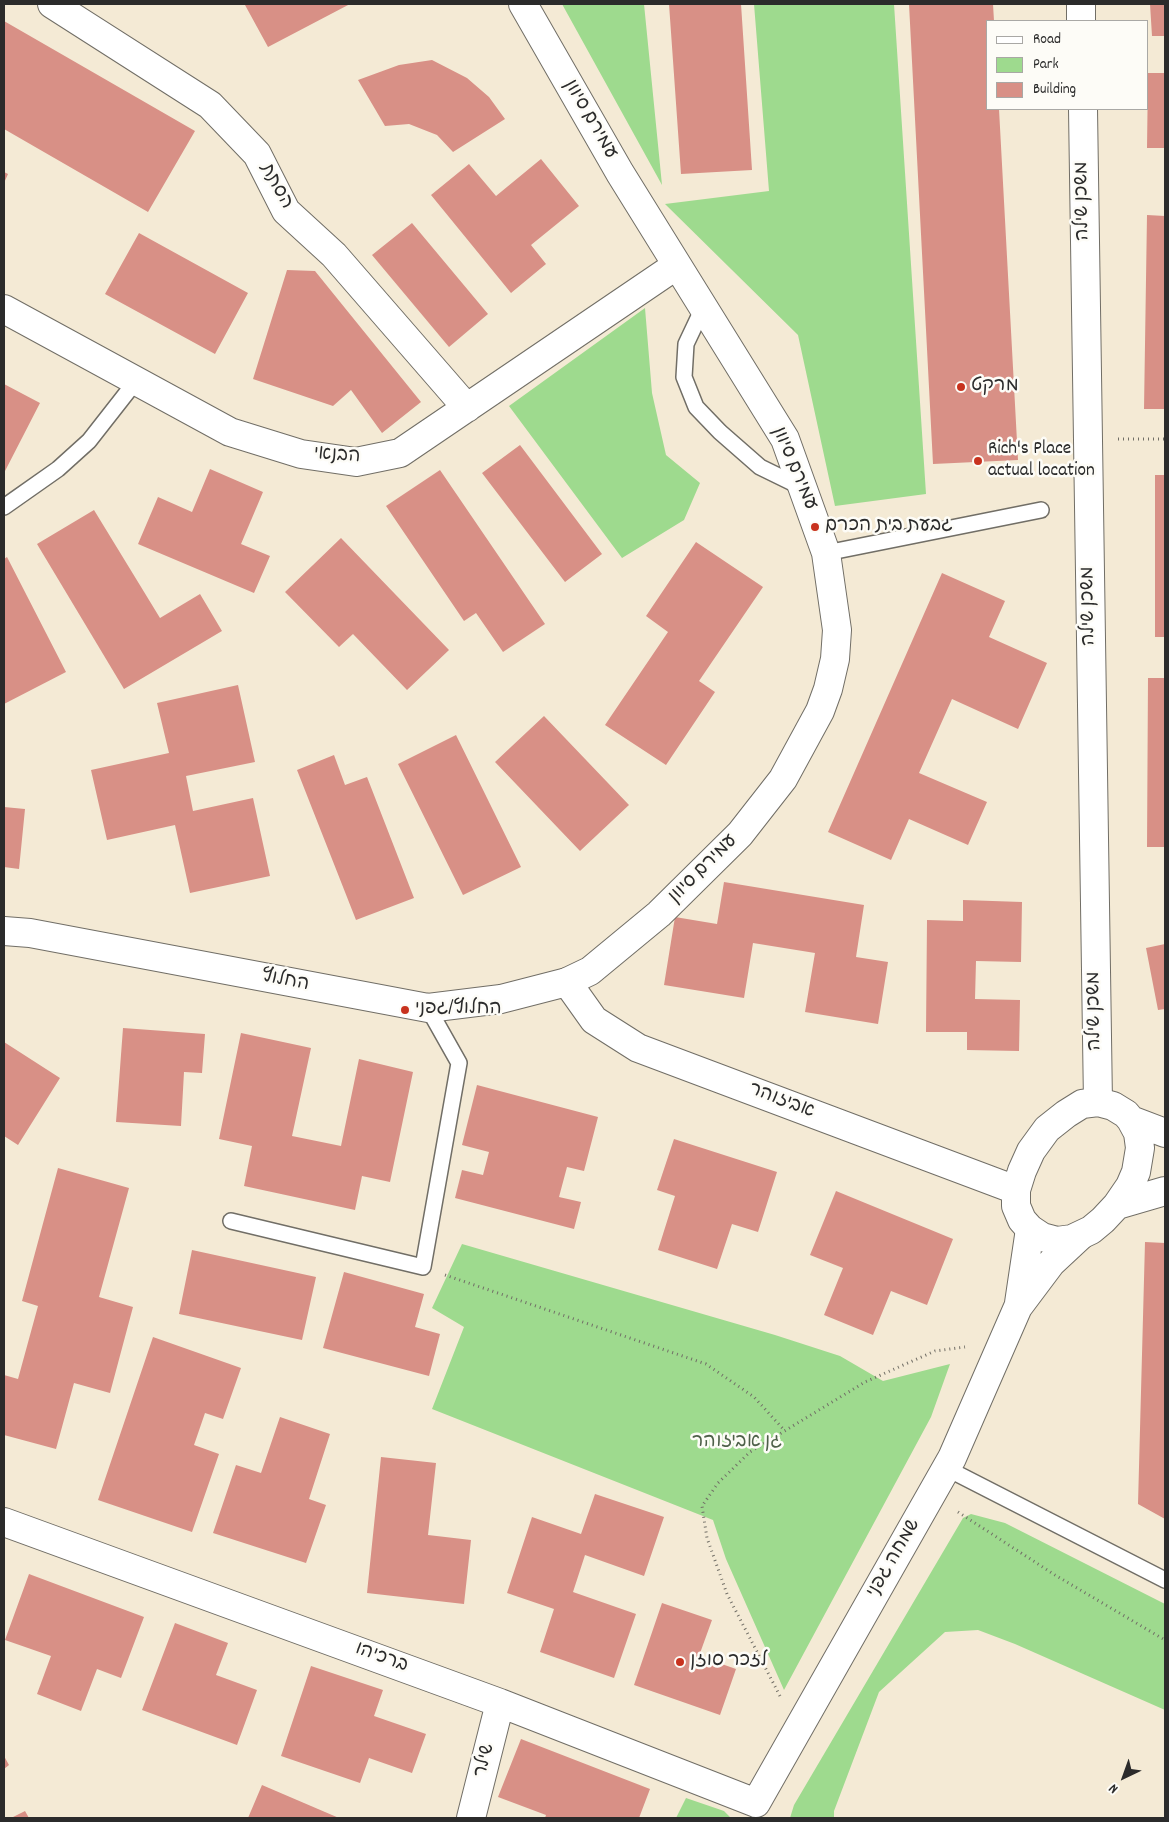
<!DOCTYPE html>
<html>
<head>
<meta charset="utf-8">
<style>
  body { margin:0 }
  #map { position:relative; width:1169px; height:1822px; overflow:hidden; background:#f4ead5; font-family:Dekko,sans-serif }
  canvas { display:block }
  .frame { position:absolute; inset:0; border:5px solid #2b2b2b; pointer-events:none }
  .legend { position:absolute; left:986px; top:20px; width:162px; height:90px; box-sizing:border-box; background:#fdfcf7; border:1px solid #a9a8a5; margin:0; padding:6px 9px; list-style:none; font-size:15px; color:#2b2b2b }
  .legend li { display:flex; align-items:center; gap:10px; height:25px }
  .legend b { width:25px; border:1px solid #a9a8a5 }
  .north { position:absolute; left:1099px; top:1752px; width:50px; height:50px; -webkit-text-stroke:4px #fdfcf7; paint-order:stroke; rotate:222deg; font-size:14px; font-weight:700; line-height:20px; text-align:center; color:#2b2b2b }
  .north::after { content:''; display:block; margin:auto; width:18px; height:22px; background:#2b2b2b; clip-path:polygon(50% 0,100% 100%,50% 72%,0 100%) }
</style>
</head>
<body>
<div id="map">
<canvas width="1169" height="1822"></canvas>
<div class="frame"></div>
<ul class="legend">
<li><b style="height:6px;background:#fff"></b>Road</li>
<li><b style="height:14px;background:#9eda8e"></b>Park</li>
<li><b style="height:14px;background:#d89086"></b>Building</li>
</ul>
<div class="north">N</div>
</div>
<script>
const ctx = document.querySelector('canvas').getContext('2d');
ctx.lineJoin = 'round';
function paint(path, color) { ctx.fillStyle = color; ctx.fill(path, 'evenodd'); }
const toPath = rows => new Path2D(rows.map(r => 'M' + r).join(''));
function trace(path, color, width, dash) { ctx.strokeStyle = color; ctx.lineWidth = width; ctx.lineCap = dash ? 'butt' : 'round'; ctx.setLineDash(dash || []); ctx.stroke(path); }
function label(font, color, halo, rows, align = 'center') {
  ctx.font = font + ' Dekko,"Playpen Sans Hebrew",sans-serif'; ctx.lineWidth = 5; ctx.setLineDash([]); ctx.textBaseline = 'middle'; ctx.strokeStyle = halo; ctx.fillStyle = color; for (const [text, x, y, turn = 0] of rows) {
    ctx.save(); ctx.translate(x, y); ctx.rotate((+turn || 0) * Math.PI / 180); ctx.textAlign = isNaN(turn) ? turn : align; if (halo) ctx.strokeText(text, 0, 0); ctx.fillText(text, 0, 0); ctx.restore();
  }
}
const green = toPath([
  [562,4,644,4,662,185],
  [754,4,894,4,926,494,835,506,798,335,665,204,769,191],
  [645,308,652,393,666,455,700,483,684,520,622,558,509,406],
  [462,1244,775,1335,840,1356,883,1381,950,1364,931,1417,784,1690,726,1559,713,1520,432,1409,464,1327,432,1308],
  [971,1514,1005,1523,1165,1604,1165,1710,1015,1644,978,1630,945,1632,879,1692,834,1811,834,1818,790,1818,794,1805,963,1518],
  [686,1798,724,1811,731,1818,676,1818]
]);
const building = toPath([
  [248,4,350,4,268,47,245,5],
  [669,4,741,4,752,170,681,174],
  [909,4,993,4,994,21,988,21,988,109,999,109,1018,460,933,464],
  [1150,4,1165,4,1165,36,1152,36],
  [4,21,195,131,148,212,4,129],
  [432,60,467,78,489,97,505,119,453,152,437,135,409,124,385,126,358,80,399,65],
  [1148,73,1165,73,1165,148,1147,148],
  [541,159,579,206,531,245,546,264,511,293,431,195,469,164,496,196],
  [4,172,8,174,4,183],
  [1147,215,1165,216,1165,409,1144,409],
  [412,223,488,314,449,347,372,255],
  [139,233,248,293,215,354,105,294],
  [287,270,315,271,421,402,382,433,351,390,333,406,253,379],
  [4,384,40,403,4,473],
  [520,445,602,554,565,582,482,473],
  [210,469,263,492,241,544,270,556,254,593,138,544,158,497,192,512],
  [440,470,545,624,503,652,476,613,464,621,386,506],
  [1155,475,1165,475,1165,637,1155,637],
  [94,510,160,618,200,594,222,631,124,689,37,544],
  [341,538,449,650,407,690,353,634,339,647,285,592],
  [696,542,763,587,699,681,715,692,666,765,605,725,668,632,646,616],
  [7,557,66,672,4,704,4,559],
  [942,573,1005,601,989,637,1047,663,1018,729,952,699,919,773,987,802,968,845,909,819,891,860,828,832],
  [1148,678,1165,678,1165,847,1147,847],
  [238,685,255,762,186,776,193,811,253,798,270,876,190,893,175,825,107,840,91,770,169,753,157,703],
  [544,716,629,805,580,851,495,762],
  [456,735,521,867,463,895,398,764],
  [334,755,345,785,367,777,414,898,356,920,297,770],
  [4,807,25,809,19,869,4,867],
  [724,882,864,905,856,957,888,962,878,1024,805,1012,815,953,753,943,744,998,664,985,675,917,717,924],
  [963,900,1022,902,1021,962,976,961,975,999,1020,1000,1019,1051,967,1050,967,1032,926,1032,927,920,963,921],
  [1165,944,1165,1009,1158,1010,1146,948],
  [123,1028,205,1034,202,1073,184,1072,181,1126,116,1122],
  [241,1033,311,1048,292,1136,341,1146,359,1059,413,1072,390,1182,362,1176,355,1210,244,1186,252,1146,219,1139],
  [4,1042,60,1078,18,1145,4,1136],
  [477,1085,598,1117,584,1171,567,1167,559,1197,581,1202,574,1229,455,1198,462,1170,483,1175,489,1152,462,1145],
  [674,1139,777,1172,758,1232,732,1224,717,1269,658,1250,675,1196,657,1190],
  [58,1168,129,1188,99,1297,133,1307,110,1393,74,1383,56,1449,4,1435,4,1375,18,1379,38,1306,22,1301],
  [836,1191,953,1239,927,1305,891,1291,873,1335,824,1315,843,1268,810,1255],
  [1145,1242,1165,1243,1165,1519,1138,1504],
  [192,1250,316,1277,302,1340,179,1314],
  [344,1272,424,1294,415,1327,440,1334,429,1376,323,1348],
  [153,1337,241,1368,223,1419,205,1413,194,1445,219,1454,192,1532,98,1500],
  [280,1417,330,1434,309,1499,326,1505,306,1563,213,1533,236,1465,261,1473],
  [381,1457,436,1463,428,1535,471,1540,464,1604,367,1593],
  [595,1494,664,1517,644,1576,585,1555,573,1592,636,1614,614,1678,540,1652,554,1609,507,1593,532,1517,581,1534],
  [29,1574,144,1617,121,1678,97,1669,81,1711,37,1694,51,1656,5,1640],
  [662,1603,712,1620,699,1656,736,1669,720,1715,634,1685],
  [175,1623,228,1643,216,1675,257,1690,237,1745,142,1710],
  [311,1666,383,1690,374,1716,426,1734,412,1773,369,1758,360,1783,281,1756],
  [521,1739,650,1789,639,1818,545,1818,546,1815,498,1797],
  [4,1756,9,1765,4,1769],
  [262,1785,339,1818,248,1818],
  [25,1811,29,1818,11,1818]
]);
const path = toPath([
  [1118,439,1165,439],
  [445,1275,706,1364,754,1397,785,1431],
  [958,1512,1055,1575,1165,1640],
  [780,1696,727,1594,707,1538,702,1506,718,1483,750,1452,865,1382,935,1351,965,1347]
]);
const lane = toPath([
  [703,308,686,344,684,377,696,407,720,432,760,467,803,488],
  [4,507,58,469,89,441,136,381],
  [826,553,1041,510],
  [231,1221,423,1267,459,1063,428,1008],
  [946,1468,1165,1580]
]);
const street = toPath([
  [52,4,210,105,257,154,286,211,334,255,467,408],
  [523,4,620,173,785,439,826,553,837,630,835,659,828,689,820,711,783,779,740,834,659,914,590,971,567,982],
  [1081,4,1081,21],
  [1083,109,1098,1102],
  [4,309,230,432,301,454,356,462,400,453,677,265],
  [1019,1303,1030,1229],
  [4,1522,500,1703,756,1803],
  [756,1803,952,1458,1018,1307,1051,1263,1080,1236],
  [471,1818,500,1703]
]);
const secondary = toPath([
  [4,931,30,933,428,1008,501,999,567,982,594,1020,638,1048,1016,1190],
  [1098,1102,1113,1106,1126,1114,1131,1120,1138,1133,1140,1148,1136,1172,1130,1186,1117,1205,1103,1220,1091,1230,1072,1239,1057,1241,1042,1237,1030,1229,1022,1220,1016,1206,1016,1190,1022,1171,1031,1151,1047,1129,1066,1114,1082,1104,1098,1102],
  [1131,1120,1165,1133],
  [1117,1205,1165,1191]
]);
const markers = [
  [961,387,5,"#c8321e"],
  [978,461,5,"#c8321e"],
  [815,527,5,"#c8321e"],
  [405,1010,5,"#c8321e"],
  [680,1662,5,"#c8321e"]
];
const streetNames = [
  ["עמירם סיוון",589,120,60],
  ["הסתת",275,187,61],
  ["משכן שילה",1084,201,-91],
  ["הבנאי",337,457,4],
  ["עמירם סיוון",793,469,67],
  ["משכן שילה",1090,606,-91],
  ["עמירם סיוון",704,870,-45],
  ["החלוץ",285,982,11],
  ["משכן שילה",1096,1011,-91],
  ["אביזוהר",781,1102,21],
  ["שמחה גפני",895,1559,-60],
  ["ברכיהו",381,1659,20],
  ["שילר",486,1761,-76]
];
const poiNames = [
  ["מרקט",971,387],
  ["Rich's Place",988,450],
  ["actual location",988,472],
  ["גבעת בית הכרם",825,527],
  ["החלוץ/גפני",415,1010],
  ["לזכר סוזן",690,1662]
];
const parkNames = [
  ["גן אביזוהר",737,1443]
];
paint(green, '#9eda8e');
paint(building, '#d89086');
trace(lane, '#716e66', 18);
trace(street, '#716e66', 30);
trace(secondary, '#716e66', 30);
trace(path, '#716e66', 3, [1, 4]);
trace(lane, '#fff', 15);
trace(street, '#fff', 28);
trace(secondary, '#fff', 28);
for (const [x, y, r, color] of markers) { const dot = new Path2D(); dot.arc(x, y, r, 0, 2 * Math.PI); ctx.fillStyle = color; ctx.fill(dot); trace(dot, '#fdfcf7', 2); }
label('19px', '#2b2b2b', '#fdfcf7', streetNames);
label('19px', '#2b2b2b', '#fdfcf7', poiNames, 'left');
label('19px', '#4e6049', '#fdfcf7', parkNames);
</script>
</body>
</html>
